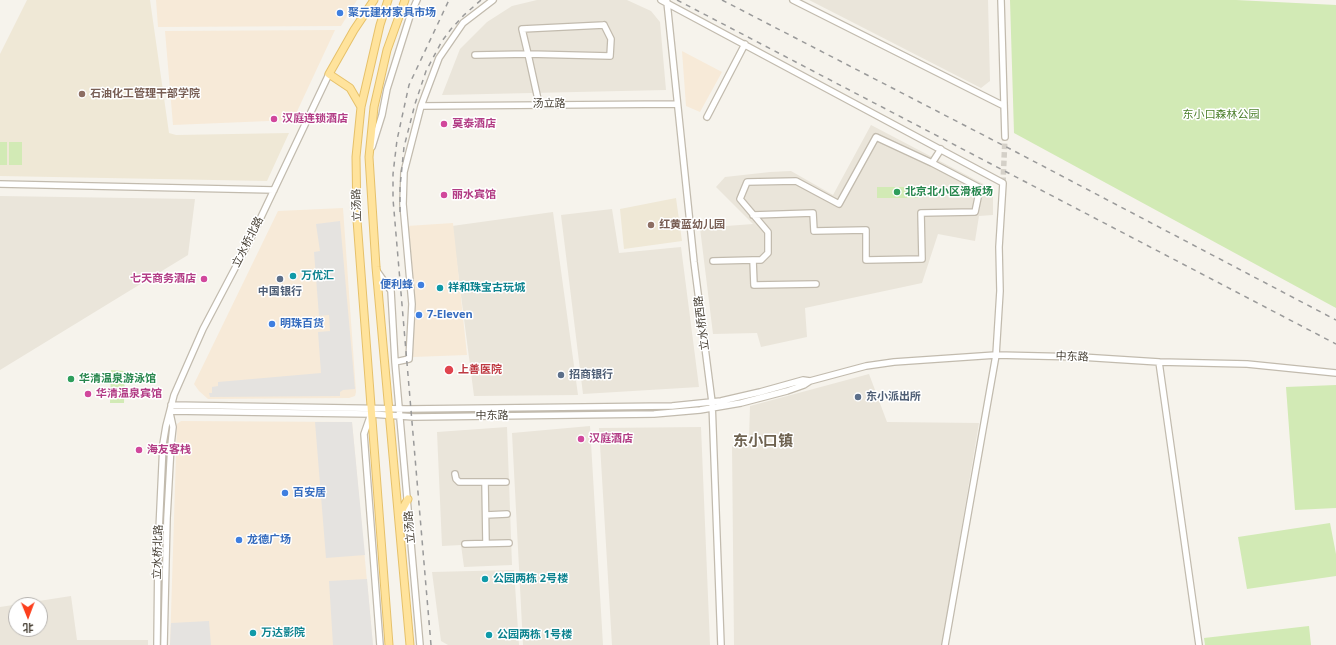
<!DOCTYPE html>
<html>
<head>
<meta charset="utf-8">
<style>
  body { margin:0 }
  #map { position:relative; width:1336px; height:645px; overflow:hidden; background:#f6f3ec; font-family:"Open Sans","Noto Sans SC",sans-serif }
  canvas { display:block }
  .north { position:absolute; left:8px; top:597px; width:40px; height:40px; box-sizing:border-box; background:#fff; border:1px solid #b7b4b0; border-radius:50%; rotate:179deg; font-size:11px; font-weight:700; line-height:16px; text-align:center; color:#4b4439 }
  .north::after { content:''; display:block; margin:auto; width:14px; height:18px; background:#fc3f1d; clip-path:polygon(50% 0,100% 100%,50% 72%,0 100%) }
</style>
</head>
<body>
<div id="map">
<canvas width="1336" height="645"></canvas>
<div class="north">北</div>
</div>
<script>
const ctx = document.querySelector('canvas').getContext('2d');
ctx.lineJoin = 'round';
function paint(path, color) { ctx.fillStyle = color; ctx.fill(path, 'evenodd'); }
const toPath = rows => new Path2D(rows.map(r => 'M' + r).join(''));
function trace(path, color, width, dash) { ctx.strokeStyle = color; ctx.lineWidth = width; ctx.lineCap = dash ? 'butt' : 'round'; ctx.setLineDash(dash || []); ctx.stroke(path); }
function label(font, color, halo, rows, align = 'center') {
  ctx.font = font + ' "Open Sans","Noto Sans SC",sans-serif'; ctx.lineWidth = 3; ctx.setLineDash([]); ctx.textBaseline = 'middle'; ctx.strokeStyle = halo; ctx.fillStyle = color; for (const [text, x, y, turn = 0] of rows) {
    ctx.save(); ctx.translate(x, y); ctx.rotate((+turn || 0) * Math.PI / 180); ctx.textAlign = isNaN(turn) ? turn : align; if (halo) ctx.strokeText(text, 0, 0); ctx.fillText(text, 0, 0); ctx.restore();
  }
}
const residential = toPath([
  [537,0,627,0,651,11,660,22,666,90,442,95,460,49,487,22,512,6],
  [809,0,988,0,990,81,981,88],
  [871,125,993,189,993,215,979,216,975,241,938,234,922,283,805,308,807,337,761,347,757,333,713,334,700,228,753,224,716,187,725,177,770,172,791,171,833,195],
  [0,196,195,199,188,255,0,370],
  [612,209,619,253,681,247,699,387,583,394,561,215],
  [553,212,578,395,474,396,452,226],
  [869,374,887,422,979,423,942,645,734,645,732,445,749,439,750,406],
  [590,426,603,645,523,645,512,433],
  [507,427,512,565,464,567,461,545,442,546,437,432],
  [701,427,710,645,612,645,599,428],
  [514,570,519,645,448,645,441,641,432,572],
  [71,596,77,640,148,640,148,645,0,645,0,607],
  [16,605,40,605,40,629,16,629]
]);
const commercial = toPath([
  [156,0,357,0,341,26,158,27],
  [335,30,293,120,173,125,165,31],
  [682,51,722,72,700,112,686,106],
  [343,208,356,392,355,396,349,398,208,399,199,391,194,384,278,211],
  [453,223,467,355,413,357,407,226],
  [181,421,352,422,373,645,170,645,177,424]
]);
const education = toPath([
  [27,0,150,0,169,133,176,135,289,133,267,181,0,176,0,54],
  [676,198,682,241,624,249,620,209]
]);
const green = toPath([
  [1010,0,1236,0,1336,5,1336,308,1014,133],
  [0,142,7,142,7,165,0,165],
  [9,142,22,142,22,165,9,165],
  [877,187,917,187,918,198,877,198],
  [111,370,125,371,124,403,110,403],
  [1336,385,1336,508,1295,510,1286,387],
  [1330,523,1336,554,1336,576,1247,589,1238,537],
  [1309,626,1311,645,1205,645,1204,638]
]);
const parking = toPath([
  [340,221,355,389,343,390,340,392,340,396,210,397,209,393,212,393,212,387,218,386,218,382,321,373,318,332,330,331,329,315,319,316,314,252,320,251,316,224],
  [315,422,352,422,365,555,326,558],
  [367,579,373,645,333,645,329,581],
  [209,621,211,645,170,645,171,623]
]);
const minorTunnel = toPath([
  [1003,183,1005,137]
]);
const minor = toPath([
  [661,0,1003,183,999,247,1000,291,996,355,945,645],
  [793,0,1004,106],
  [1001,0,1005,137],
  [667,2,694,262,712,402,721,645],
  [604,25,611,39,610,56,528,54,522,29,604,25],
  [475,55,528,54,539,104],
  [421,106,677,104],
  [707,117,745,44],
  [372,147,382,115,387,89,410,16,417,0],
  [0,184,274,190],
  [753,215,813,213,814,231,866,230,866,260,922,259,921,213,975,212,980,188,932,163],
  [753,260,761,260,768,253,768,232,740,199,747,182,796,181,839,204,876,137,932,163,941,149],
  [713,261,753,260,754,285,816,284],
  [377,271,391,291,395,362,420,645],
  [395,362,409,359,412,304,403,204,404,172,421,106,439,58,463,23,493,0],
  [1159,362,1199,645],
  [171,405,407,409,672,406,721,401,760,392,803,380,810,381],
  [170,411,371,414,414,417,654,414,700,410,741,403,787,391,804,385,810,381,866,366,894,362,996,355,1081,357,1159,362,1247,364,1336,373],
  [371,414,364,434,380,645],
  [455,474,456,479,459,482,506,482],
  [485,482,486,543],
  [486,515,507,514],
  [465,544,509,543],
  [157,645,158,552,163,444,166,426,174,395,203,329,253,234,329,74],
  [164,645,167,518,171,445,173,427,170,413]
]);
const major = toPath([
  [388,0,380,25,361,107,356,157,357,220,389,645],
  [405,0,387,50,374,107,369,157,376,267,410,645],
  [361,107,350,88,329,74,354,30,374,0],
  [399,515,408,499]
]);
const rail = toPath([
  [677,0,1336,344],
  [722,0,1018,153,1336,320],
  [400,212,400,187,404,147,415,104,426,71,442,41,451,29,464,15,481,0],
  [431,645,393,199,393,174,397,140,409,85,449,0]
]);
const markers = [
  [340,13,4,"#3f7fe0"],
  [82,94,4,"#8d6e63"],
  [274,119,4,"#d1479c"],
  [444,124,4,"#d1479c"],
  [897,192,4,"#2e9e5b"],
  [444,195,4,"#d1479c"],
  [651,225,4,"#8d6e63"],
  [293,276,4,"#0f9aa8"],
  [204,279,4,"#d1479c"],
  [280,279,4,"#5c6f8a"],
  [421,285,4,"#3f7fe0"],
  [440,288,4,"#0f9aa8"],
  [419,315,4,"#3f7fe0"],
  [272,324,4,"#3f7fe0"],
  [449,370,5,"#e0444e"],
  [561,375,4,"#5c6f8a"],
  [71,379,4,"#2e9e5b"],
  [88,394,4,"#d1479c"],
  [858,397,4,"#5c6f8a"],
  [581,439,4,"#d1479c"],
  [139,450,4,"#d1479c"],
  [285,493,4,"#3f7fe0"],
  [239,540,4,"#3f7fe0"],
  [485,579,4,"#0f9aa8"],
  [253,633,4,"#0f9aa8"],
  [489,635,4,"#0f9aa8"]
];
const shopNames = [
  ["聚元建材家具市场",348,13],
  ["便利蜂",413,285,"right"],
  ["7-Eleven",427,315],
  ["明珠百货",280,324],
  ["百安居",293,493],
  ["龙德广场",247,540]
];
const educationNames = [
  ["石油化工管理干部学院",90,94],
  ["红黄蓝幼儿园",659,225]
];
const streetNames = [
  ["汤立路",549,104],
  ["立汤路",357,205,-92],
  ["立水桥北路",248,242,-63],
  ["立水桥西路",702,323,-97],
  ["中东路",1072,357,2],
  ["中东路",492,416],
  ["立汤路",410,527,-95],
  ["立水桥北路",158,552,-88]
];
const parkNames = [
  ["东小口森林公园",1221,115]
];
const hotelNames = [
  ["汉庭连锁酒店",282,119],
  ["莫泰酒店",452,124],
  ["丽水宾馆",452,195],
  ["七天商务酒店",196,279,"right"],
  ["华清温泉宾馆",96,394],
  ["汉庭酒店",589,439],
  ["海友客栈",147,450]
];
const leisureNames = [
  ["北京北小区滑板场",905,192],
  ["华清温泉游泳馆",79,379]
];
const cultureNames = [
  ["万优汇",301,276],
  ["祥和珠宝古玩城",448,288],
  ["公园两栋 2号楼",493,579],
  ["万达影院",261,633],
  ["公园两栋 1号楼",497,635]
];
const serviceNames = [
  ["中国银行",280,292,"center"],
  ["招商银行",569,375],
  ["东小派出所",866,397]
];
const healthNames = [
  ["上善医院",458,370]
];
const districtNames = [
  ["东小口镇",763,442]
];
paint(residential, '#eae5da');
paint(commercial, '#f7ead8');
paint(education, '#efe8d6');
paint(green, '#d2eab5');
paint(parking, '#e5e3e0');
trace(minorTunnel, '#d4d0c8', 5.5, [5.5, 3]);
trace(minor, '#c2bbae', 8);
trace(major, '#e6c16a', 9);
trace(minor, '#fff', 5.5);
trace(major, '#ffe39c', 7);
trace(rail, '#9a9a9a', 1.5, [5, 5]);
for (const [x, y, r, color] of markers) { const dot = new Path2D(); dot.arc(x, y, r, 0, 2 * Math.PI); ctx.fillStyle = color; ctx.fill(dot); trace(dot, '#fff', 1.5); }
label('bold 11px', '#366cbe', '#fff', shopNames, 'left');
label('bold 11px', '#785e54', '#fff', educationNames, 'left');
label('11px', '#4b4439', '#fff', streetNames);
label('11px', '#4a7f2a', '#fff', parkNames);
label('bold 11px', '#b23c85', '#fff', hotelNames, 'left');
label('bold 11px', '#27864d', '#fff', leisureNames, 'left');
label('bold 11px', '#0d838f', '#fff', cultureNames, 'left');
label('bold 11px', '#4e5e75', '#fff', serviceNames, 'left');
label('bold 11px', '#be3a42', '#fff', healthNames, 'left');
label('bold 15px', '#6e6250', '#fff', districtNames);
</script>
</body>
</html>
